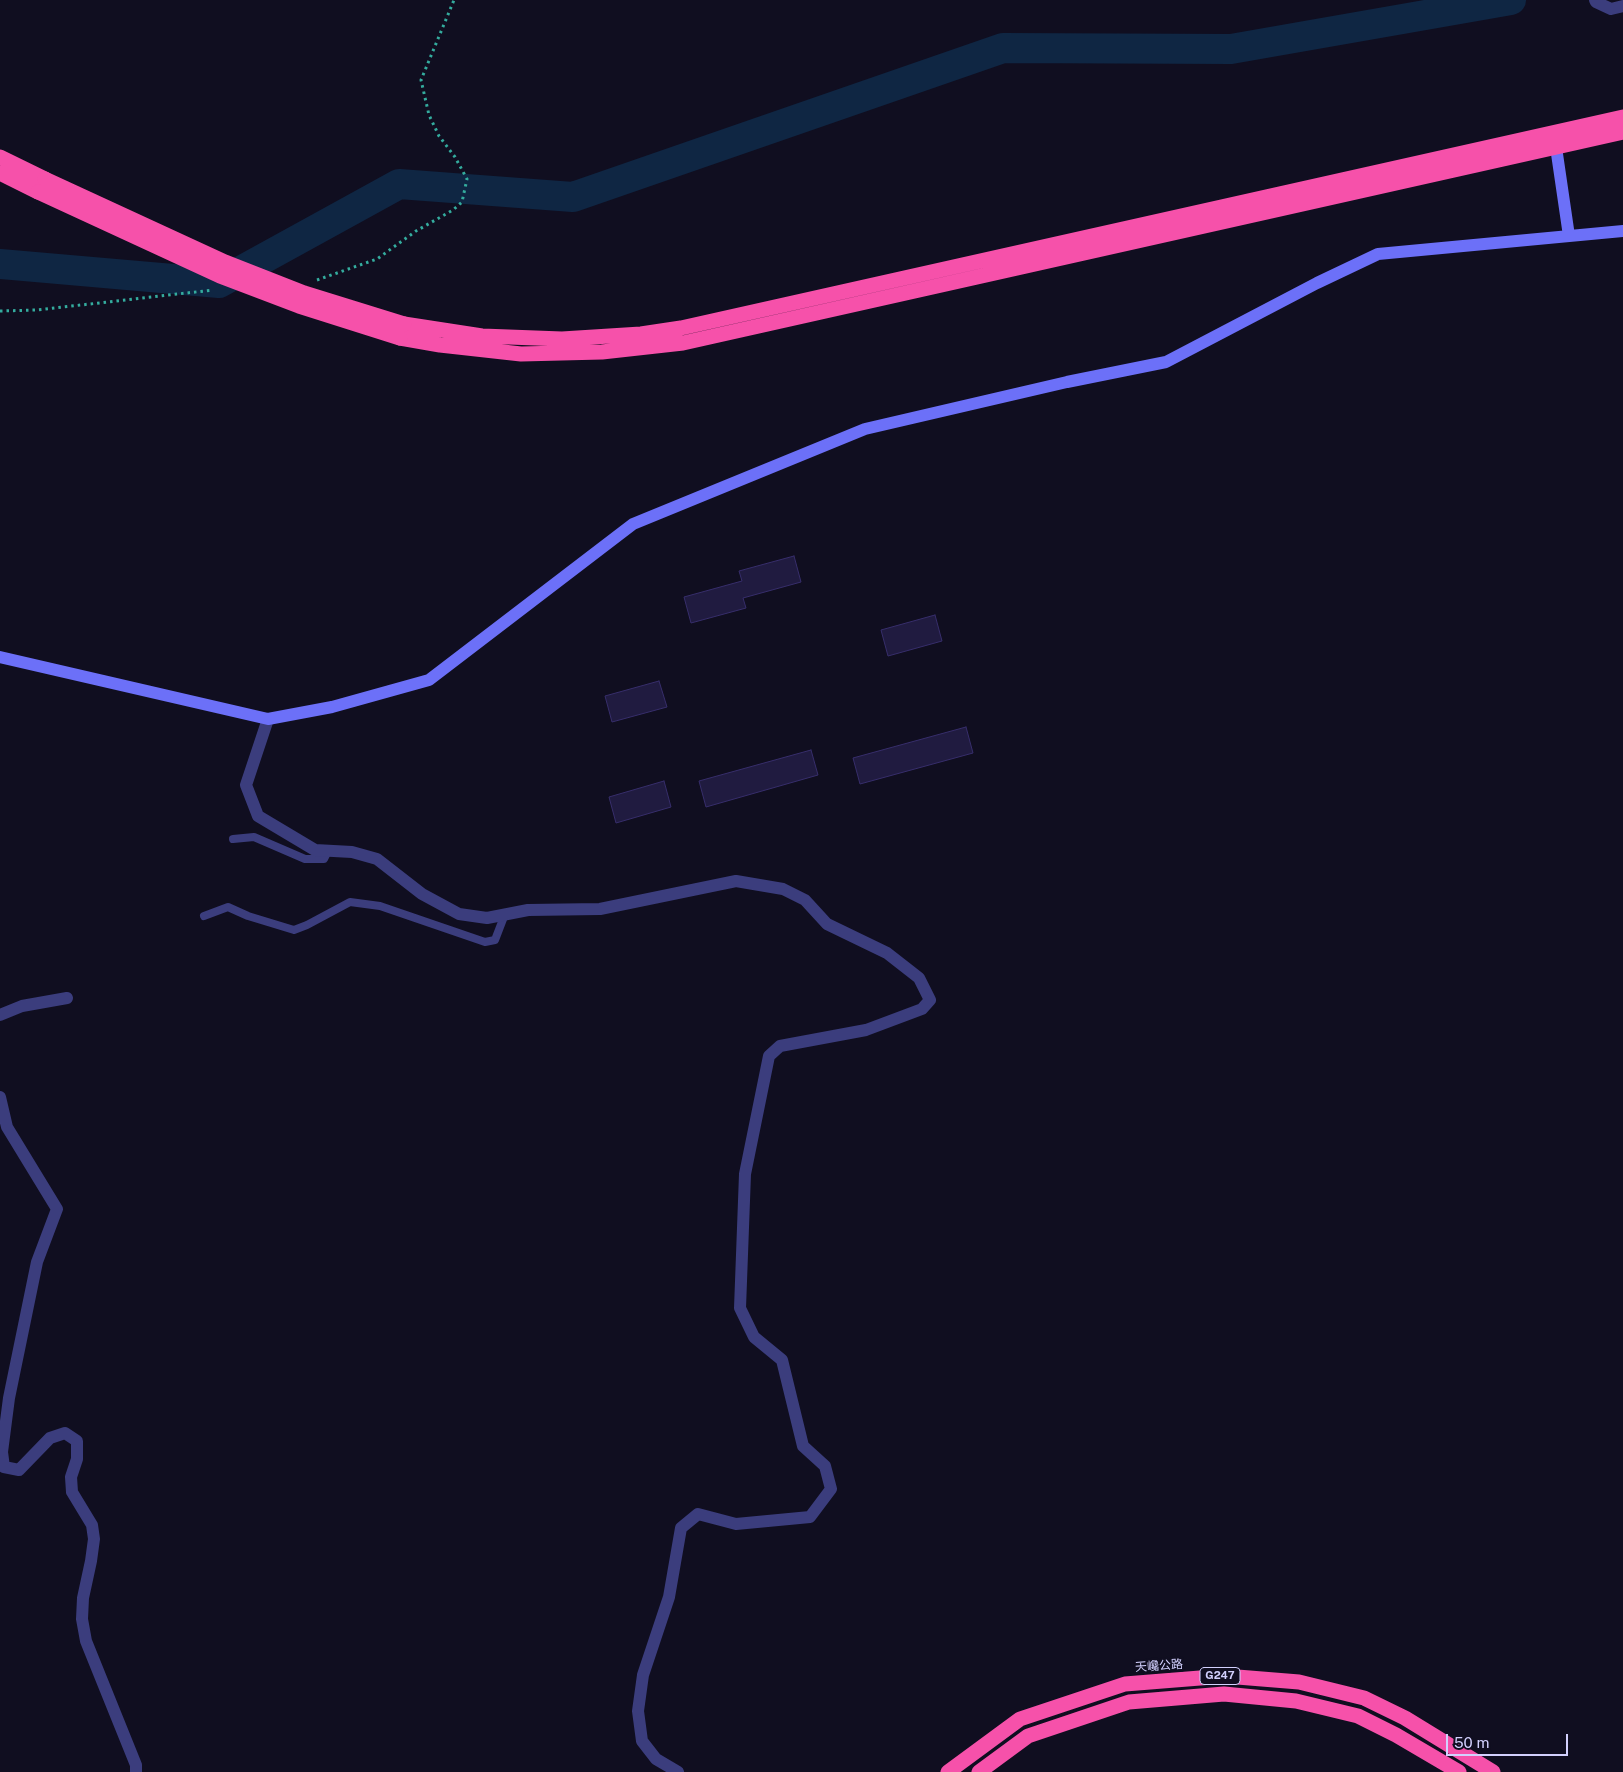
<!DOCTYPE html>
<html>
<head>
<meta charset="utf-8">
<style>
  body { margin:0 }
  #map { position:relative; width:1623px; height:1772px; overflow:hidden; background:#100e20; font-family:"Public Sans",sans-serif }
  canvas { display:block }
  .scale { position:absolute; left:1446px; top:1734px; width:122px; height:22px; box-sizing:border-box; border:2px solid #d2d0fd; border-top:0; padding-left:6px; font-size:15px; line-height:18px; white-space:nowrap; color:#d2d0fd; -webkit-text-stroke:4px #100e20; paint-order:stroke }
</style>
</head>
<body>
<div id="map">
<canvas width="1623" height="1772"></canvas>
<div class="scale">50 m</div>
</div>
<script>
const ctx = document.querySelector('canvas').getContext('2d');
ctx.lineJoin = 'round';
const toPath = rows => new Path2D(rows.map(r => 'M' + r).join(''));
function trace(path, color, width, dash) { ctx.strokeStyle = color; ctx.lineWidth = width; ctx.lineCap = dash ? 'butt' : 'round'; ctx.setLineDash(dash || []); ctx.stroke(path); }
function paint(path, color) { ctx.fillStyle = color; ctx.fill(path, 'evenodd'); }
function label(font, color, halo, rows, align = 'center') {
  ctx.font = font + ' "Public Sans","Noto Sans SC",sans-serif'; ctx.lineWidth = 5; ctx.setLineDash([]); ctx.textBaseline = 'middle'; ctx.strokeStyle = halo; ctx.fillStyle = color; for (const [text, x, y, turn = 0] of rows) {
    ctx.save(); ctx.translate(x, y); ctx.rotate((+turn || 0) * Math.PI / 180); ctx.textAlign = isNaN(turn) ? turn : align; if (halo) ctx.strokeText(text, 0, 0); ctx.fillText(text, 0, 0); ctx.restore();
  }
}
const river = toPath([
  [0,264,219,283,399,184,573,197,1003,48,1231,49,1511,0]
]);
const building = toPath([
  [794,556,801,582,743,598,746,608,691,623,684,597,742,581,739,571,794,556],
  [935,615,942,641,888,656,881,630,935,615],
  [659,681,667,707,612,722,605,696,659,681],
  [966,727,973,753,860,784,853,758,966,727],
  [811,750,818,775,706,807,699,781,811,750],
  [664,781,671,807,616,823,609,797,664,781]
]);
const path = toPath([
  [317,280,377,259,416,231,453,210,462,202,467,179,455,157,439,136,429,115,421,80,454,0],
  [0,311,37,310,213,290]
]);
const lane = toPath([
  [233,839,254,837,305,859,324,859,328,851],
  [204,916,228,907,248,916,294,930,307,925,350,902,380,906,485,942,495,940,505,914]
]);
const street = toPath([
  [1595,0,1596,2,1611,9,1623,6],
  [268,719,246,785,258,816,315,850,352,852,377,859,422,894,459,914,487,918,528,910,600,909,736,881,783,889,805,900,827,924,887,953,919,978,930,1000,922,1009,866,1030,780,1046,769,1056,745,1174,740,1308,754,1337,782,1360,803,1446,825,1466,831,1489,810,1517,736,1524,698,1514,681,1528,669,1597,643,1675,638,1711,642,1741,656,1759,678,1772],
  [0,1015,22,1006,67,998],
  [0,1097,7,1127,57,1209,37,1262,9,1398,2,1452,4,1467,19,1470,50,1438,65,1433,77,1441,77,1459,71,1477,72,1492,92,1525,94,1539,91,1561,83,1598,82,1619,86,1641,136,1765,136,1772]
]);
const secondary = toPath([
  [1556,147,1569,236],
  [0,657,268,719,332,707,429,680,633,524,865,429,1067,382,1166,362,1317,283,1378,254,1623,231]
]);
const highway = toPath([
  [0,157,45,179],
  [0,173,38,192],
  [404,324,482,336,562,339,641,334,681,328,1623,117],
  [400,338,440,345,521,354,602,352,683,343,1623,132],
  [948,1772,1020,1719,1125,1684,1225,1676,1299,1682,1364,1698,1405,1718,1493,1772],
  [979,1772,1028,1736,1129,1702,1224,1694,1296,1701,1358,1716,1396,1735,1459,1772]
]);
const highwayBridge = toPath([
  [45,179,225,262,304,293,404,324],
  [38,192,220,276,299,306,400,338]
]);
const shields = [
  [1220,1676,40]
];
const shieldNames = [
  ["G247",1220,1676]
];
const streetNames = [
  ["天巉公路",1159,1666,-4]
];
trace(river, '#0f2643', 30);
paint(building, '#201b40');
trace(building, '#372e6b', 1);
trace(path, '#34ac9e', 3, [2.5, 4]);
trace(lane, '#3b3d7d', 8);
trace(street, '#3b3d7d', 12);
trace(secondary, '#6c70f8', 12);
trace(highway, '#f651aa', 15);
trace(highwayBridge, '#f651aa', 15);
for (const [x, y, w] of shields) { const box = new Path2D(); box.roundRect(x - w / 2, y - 8.5, w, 17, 4); ctx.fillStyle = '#100e20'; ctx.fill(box); trace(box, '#d2d0fd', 1); }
label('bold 11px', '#d2d0fd', null, shieldNames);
label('12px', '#d2d0fd', '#100e20', streetNames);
</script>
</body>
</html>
